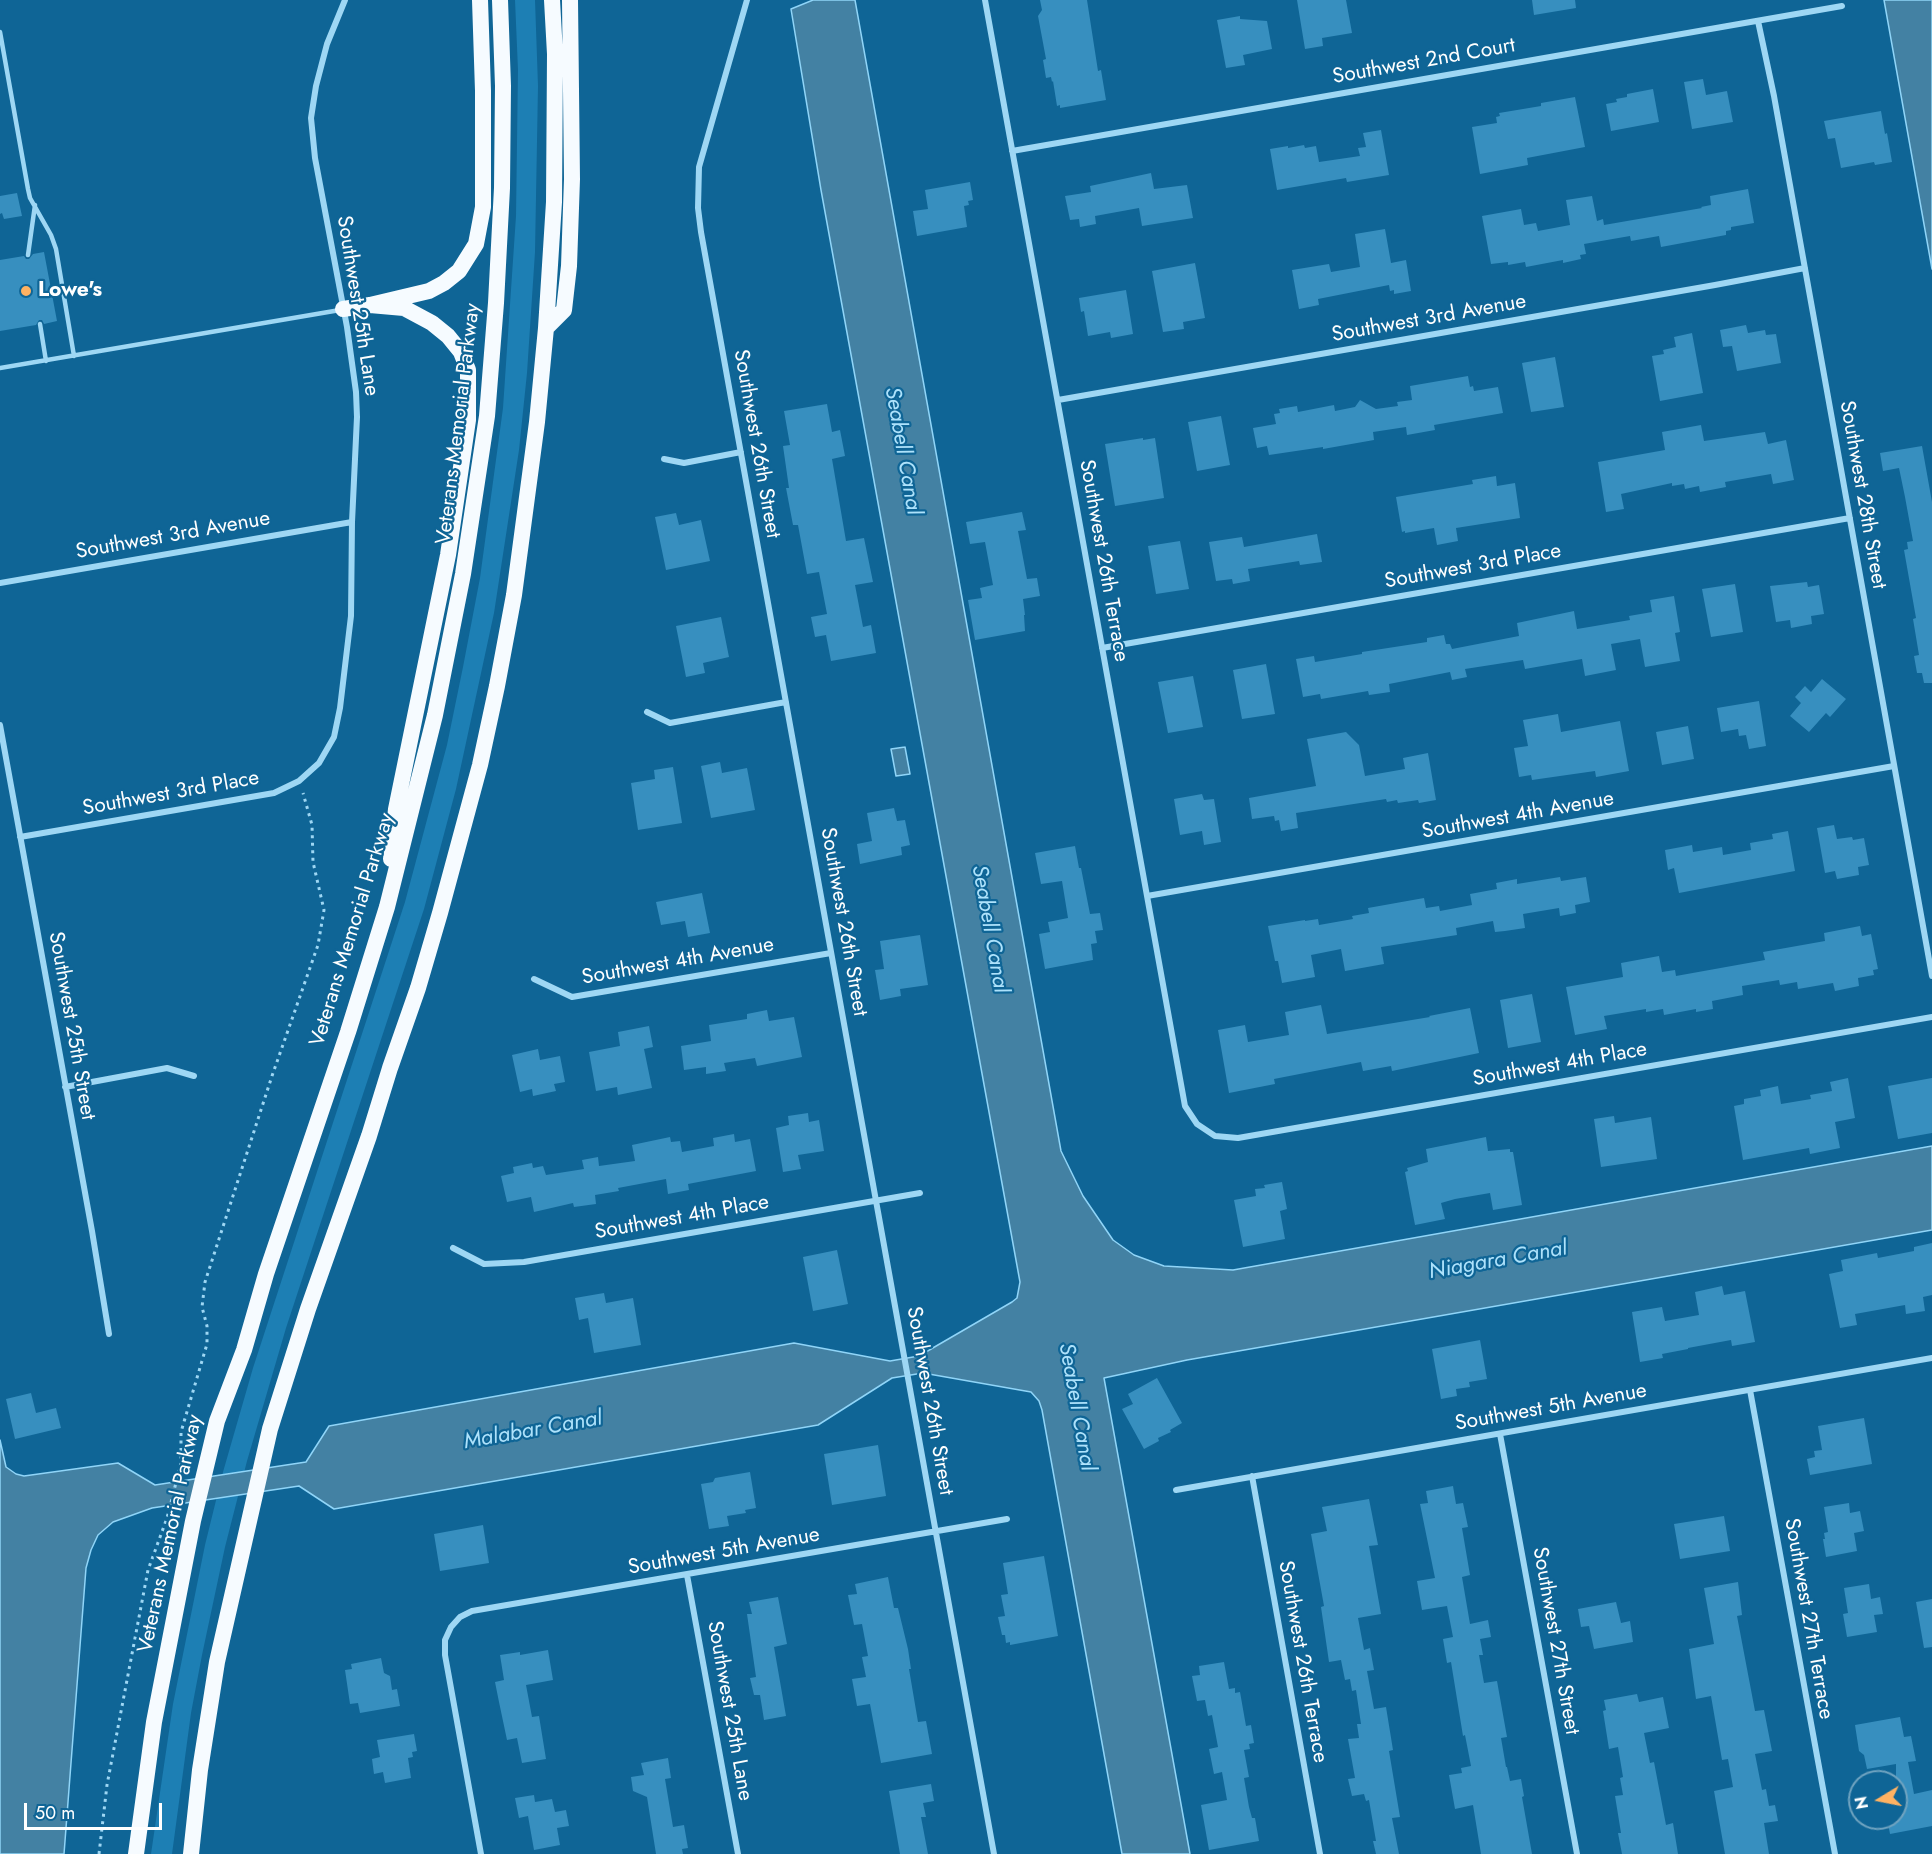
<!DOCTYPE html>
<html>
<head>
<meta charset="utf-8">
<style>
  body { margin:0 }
  #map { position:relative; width:1932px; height:1854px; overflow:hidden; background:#0f6596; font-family:Jost,sans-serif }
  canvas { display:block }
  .north { position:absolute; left:1848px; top:1770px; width:60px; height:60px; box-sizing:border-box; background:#0f6596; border:2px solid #6fa3c0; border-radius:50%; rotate:260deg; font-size:16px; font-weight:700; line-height:24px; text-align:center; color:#fff }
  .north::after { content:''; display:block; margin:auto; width:21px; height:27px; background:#ffb262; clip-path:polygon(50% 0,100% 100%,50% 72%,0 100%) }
  .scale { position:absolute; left:24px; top:1803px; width:138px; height:27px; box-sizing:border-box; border:3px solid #fff; border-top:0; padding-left:8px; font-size:18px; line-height:21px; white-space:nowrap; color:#fff; -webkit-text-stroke:4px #0f6596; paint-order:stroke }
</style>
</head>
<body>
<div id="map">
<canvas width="1932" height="1854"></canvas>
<div class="north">N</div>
<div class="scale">50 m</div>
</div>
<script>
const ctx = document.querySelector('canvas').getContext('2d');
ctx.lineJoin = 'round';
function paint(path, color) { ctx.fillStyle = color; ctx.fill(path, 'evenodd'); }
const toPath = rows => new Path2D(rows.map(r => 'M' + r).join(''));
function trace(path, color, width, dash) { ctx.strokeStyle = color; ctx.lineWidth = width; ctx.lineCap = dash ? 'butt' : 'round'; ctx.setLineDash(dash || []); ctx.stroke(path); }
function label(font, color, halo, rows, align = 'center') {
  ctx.font = font + ' Jost,sans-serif'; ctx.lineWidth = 4.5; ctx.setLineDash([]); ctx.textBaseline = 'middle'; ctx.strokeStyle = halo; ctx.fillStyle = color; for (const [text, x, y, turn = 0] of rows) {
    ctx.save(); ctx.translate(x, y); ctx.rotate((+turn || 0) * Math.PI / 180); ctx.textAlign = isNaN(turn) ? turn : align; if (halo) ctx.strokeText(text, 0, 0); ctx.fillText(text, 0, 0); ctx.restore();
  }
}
const green = toPath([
  [515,0,535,0,538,86,535,252,527,373,519,450,494,613,456,789,424,909,286,1328,247,1461,225,1547,202,1655,191,1713,172,1854,151,1854,173,1704,205,1545,223,1472,253,1368,405,902,447,745,463,667,480,578,503,408,516,216,518,70]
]);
const water = toPath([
  [813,0,855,0,1061,1151,1083,1196,1113,1240,1134,1255,1164,1266,1233,1270,1932,1146,1932,1230,1187,1360,1104,1378,1190,1854,1122,1854,1042,1410,1039,1401,1031,1392,923,1373,892,1378,818,1425,334,1509,299,1486,152,1508,113,1522,98,1535,91,1550,86,1568,64,1854,0,1854,0,1440,6,1467,16,1474,24,1476,118,1463,155,1485,306,1462,329,1426,794,1343,890,1361,919,1356,1012,1302,1017,1298,1020,1282,821,190,791,9,813,0],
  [1884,0,1932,0,1932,269,1884,0],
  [905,747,910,774,896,776,891,749,905,747]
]);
const building = toPath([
  [1040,0,1087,0,1098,71,1101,70,1106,100,1060,108,1060,105,1057,106,1053,81,1052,82,1051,77,1046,78,1043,60,1046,59,1038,16,1042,10],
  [1297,0,1346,0,1352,33,1322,38,1323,46,1305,49],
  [1532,0,1575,0,1576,8,1534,15],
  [1240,16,1240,19,1267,21,1272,49,1243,55,1245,65,1226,68,1217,20],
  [1703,79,1706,95,1727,91,1733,122,1692,129,1684,82],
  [1653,89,1659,122,1611,131,1606,104,1617,102,1616,99,1627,97,1627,94],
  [1575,97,1585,147,1527,158,1528,165,1480,174,1472,127,1497,123,1496,117,1500,116,1499,113,1541,106,1541,103],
  [1881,111,1885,134,1887,133,1892,162,1875,165,1874,162,1841,168,1835,138,1828,139,1824,121],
  [1381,130,1389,175,1347,182,1346,178,1277,190,1270,149,1288,146,1288,148,1304,145,1305,148,1316,146,1319,162,1360,156,1358,148,1366,147,1363,133],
  [1151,173,1154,189,1187,185,1193,218,1142,226,1139,208,1095,216,1096,224,1080,227,1079,219,1070,220,1065,196,1091,192,1090,186],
  [970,182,973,200,968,201,969,205,964,206,967,227,917,236,913,211,928,209,925,190],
  [1748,189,1754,223,1731,227,1731,230,1726,231,1726,235,1661,247,1659,236,1631,241,1630,236,1584,244,1586,254,1580,255,1581,259,1563,263,1563,260,1526,267,1525,262,1508,265,1508,262,1491,264,1482,216,1521,209,1524,225,1536,223,1538,231,1570,225,1566,200,1592,196,1597,221,1603,219,1604,225,1702,208,1701,207,1711,205,1710,196],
  [17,193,22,216,4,219,2,213,0,214,0,196],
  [1385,229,1391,263,1406,260,1411,291,1394,294,1394,290,1390,291,1389,285,1318,299,1319,305,1299,309,1292,270,1329,264,1331,272,1360,267,1355,234],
  [44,252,57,321,44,324,42,320,39,320,36,325,0,331,0,260,24,256,26,259,29,259,33,254],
  [1195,263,1205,318,1183,322,1184,329,1163,332,1152,271],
  [1126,290,1133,334,1111,338,1110,332,1088,336,1084,311,1081,312,1079,298],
  [1746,325,1748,333,1765,330,1766,335,1776,334,1781,363,1737,371,1732,346,1723,347,1720,330],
  [1692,333,1703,393,1660,401,1652,356,1664,354,1663,350,1676,347,1674,337],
  [1555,357,1564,407,1531,412,1522,363],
  [1468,376,1470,387,1473,386,1474,391,1498,387,1503,413,1434,425,1435,430,1407,435,1406,427,1373,432,1374,440,1323,449,1323,447,1269,455,1267,446,1257,448,1253,428,1276,424,1274,414,1280,413,1279,409,1297,406,1298,412,1334,405,1335,411,1355,407,1360,400,1376,409,1398,406,1397,402,1412,400,1410,386],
  [827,404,832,432,840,430,845,456,832,459,846,541,864,538,873,582,855,585,863,627,871,625,876,653,831,661,826,635,815,637,811,617,827,614,819,572,807,574,798,525,793,525,786,488,789,488,783,446,790,445,784,411],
  [1221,416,1230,465,1197,471,1188,422],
  [1701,425,1704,441,1765,432,1768,444,1786,440,1794,480,1773,484,1771,474,1725,482,1726,487,1700,492,1699,486,1685,489,1684,484,1672,486,1672,483,1621,494,1624,509,1606,512,1598,462,1665,450,1662,432],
  [1143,438,1143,440,1155,438,1164,498,1115,506,1105,444],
  [1922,446,1932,502,1932,683,1924,683,1922,673,1917,673,1914,656,1919,655,1913,619,1916,618,1904,550,1908,549,1907,542,1913,541,1905,497,1899,468,1883,471,1880,453],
  [1496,476,1497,486,1515,483,1520,518,1456,528,1458,541,1437,545,1434,528,1405,533,1405,531,1402,532,1396,497,1473,484,1472,480],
  [1022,512,1026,530,1018,531,1027,579,1037,578,1040,596,1023,599,1025,615,1024,615,1025,631,975,640,968,600,982,598,980,588,993,585,985,542,970,544,966,522],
  [676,513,679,525,701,520,710,561,666,570,655,517],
  [1317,534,1322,562,1300,565,1299,561,1248,569,1250,581,1233,584,1232,579,1216,581,1209,542,1242,537,1244,547],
  [1180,541,1189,589,1156,594,1148,546],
  [1807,582,1808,587,1819,585,1824,614,1811,616,1812,624,1791,628,1790,620,1776,622,1770,586],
  [1735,584,1743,632,1711,637,1702,589],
  [1674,596,1680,632,1675,633,1680,661,1645,667,1640,639,1611,644,1616,670,1585,676,1582,659,1525,669,1523,660,1465,669,1467,677,1452,680,1450,672,1389,684,1390,692,1369,695,1368,691,1321,699,1320,694,1303,697,1296,659,1314,656,1315,662,1362,654,1362,652,1427,642,1427,638,1444,635,1446,644,1450,644,1452,649,1519,636,1517,623,1574,611,1577,629,1595,626,1630,620,1629,616,1652,612,1650,600],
  [721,617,729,657,703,663,705,673,686,677,676,626],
  [1266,664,1275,714,1242,719,1233,670],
  [1193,676,1203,727,1168,733,1158,682],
  [1822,679,1846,699,1830,717,1826,713,1809,732,1790,716,1801,703,1795,697,1805,686,1811,692],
  [1759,701,1766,746,1749,749,1746,735,1739,736,1738,729,1721,732,1717,708],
  [1558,714,1561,732,1620,721,1629,771,1596,777,1595,771,1532,780,1531,775,1519,777,1514,748,1528,746,1523,720],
  [1688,726,1694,759,1662,765,1656,732],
  [1346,732,1359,745,1365,776,1405,769,1403,758,1428,753,1436,800,1419,803,1418,800,1398,803,1397,800,1387,802,1386,799,1296,813,1298,828,1281,831,1279,820,1275,821,1274,816,1252,819,1249,798,1316,786,1307,739],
  [720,762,722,773,747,768,755,810,711,818,701,766],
  [673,767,682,823,638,830,631,783,655,779,654,770],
  [1202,794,1204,800,1214,799,1221,842,1204,845,1202,831,1180,835,1174,799],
  [894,808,897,821,905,820,910,845,901,847,902,855,860,864,857,844,872,841,867,813],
  [1834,825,1837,839,1852,837,1853,840,1864,838,1869,865,1858,867,1859,875,1837,879,1835,871,1825,873,1817,828],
  [1788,831,1795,871,1679,893,1674,868,1668,870,1665,850,1692,845,1693,852,1722,847,1723,855,1751,850,1750,843,1773,839,1772,834],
  [1075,846,1079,868,1081,868,1090,914,1100,913,1103,930,1095,931,1097,943,1091,944,1093,960,1045,969,1039,934,1050,932,1048,922,1068,918,1062,881,1041,884,1035,853],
  [1560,877,1561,881,1586,877,1590,902,1575,905,1576,913,1560,916,1559,908,1523,914,1525,928,1505,931,1495,932,1493,921,1456,928,1457,935,1381,947,1384,964,1345,971,1341,949,1311,955,1315,977,1282,983,1278,961,1275,961,1268,926,1305,920,1305,921,1318,919,1319,925,1353,919,1352,916,1369,913,1368,908,1424,898,1426,908,1439,906,1440,911,1472,905,1470,894,1497,889,1496,883,1517,879,1517,884],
  [702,893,710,933,688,937,685,921,661,925,656,902],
  [1860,926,1862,936,1871,934,1878,969,1873,970,1874,975,1858,978,1859,986,1835,991,1833,983,1798,989,1797,982,1780,985,1779,980,1742,986,1743,995,1712,1001,1713,1009,1696,1012,1696,1009,1664,1015,1663,1009,1646,1012,1646,1009,1604,1016,1607,1029,1575,1035,1566,987,1623,977,1621,963,1659,956,1662,972,1675,970,1676,976,1765,960,1763,952,1825,941,1824,933],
  [920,935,928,985,900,989,901,996,880,1000,875,970,884,969,880,941],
  [1532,994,1541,1042,1508,1048,1500,1000],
  [1321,1005,1327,1034,1430,1017,1429,1016,1470,1008,1479,1053,1392,1071,1391,1066,1363,1071,1361,1062,1274,1079,1275,1084,1229,1093,1218,1030,1245,1025,1248,1042,1289,1035,1285,1012],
  [767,1010,769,1021,794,1017,802,1057,757,1066,755,1058,724,1063,726,1071,706,1074,706,1067,684,1070,681,1046,711,1041,709,1025,747,1019,747,1014],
  [649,1026,653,1047,644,1049,652,1088,618,1095,617,1087,596,1091,589,1052,620,1046,618,1032],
  [538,1049,540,1060,560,1056,565,1082,554,1084,556,1091,533,1096,532,1089,520,1092,512,1055],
  [1848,1078,1855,1118,1835,1122,1840,1148,1810,1154,1809,1148,1743,1160,1734,1106,1744,1104,1744,1099,1761,1096,1760,1090,1778,1086,1781,1104,1811,1099,1810,1095,1832,1091,1830,1082],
  [1932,1078,1932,1133,1898,1139,1888,1086],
  [808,1113,809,1122,819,1120,824,1151,798,1155,801,1169,783,1172,776,1128,789,1125,788,1116],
  [1614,1116,1615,1123,1651,1117,1657,1159,1601,1167,1594,1119],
  [734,1134,735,1142,750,1139,756,1171,688,1184,689,1190,668,1194,666,1179,618,1188,619,1191,595,1195,596,1204,574,1207,573,1203,534,1212,531,1197,507,1202,501,1176,514,1173,513,1167,532,1163,533,1168,543,1166,546,1175,584,1169,582,1160,598,1157,599,1166,635,1161,632,1145,670,1137,671,1142,680,1141,682,1152,714,1146,713,1138],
  [1486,1137,1488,1151,1510,1149,1510,1152,1513,1152,1522,1205,1493,1210,1490,1193,1455,1199,1441,1203,1445,1219,1415,1225,1405,1172,1408,1171,1407,1168,1428,1162,1426,1149],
  [1282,1182,1287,1209,1280,1211,1285,1239,1243,1247,1234,1200,1256,1196,1255,1189,1265,1188,1264,1185],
  [1932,1243,1932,1295,1923,1297,1925,1311,1906,1314,1905,1305,1855,1314,1857,1325,1840,1328,1829,1274,1843,1271,1841,1260,1877,1253,1878,1258,1914,1251,1914,1247],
  [837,1250,848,1304,813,1311,803,1257],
  [1722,1286,1724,1295,1745,1291,1755,1342,1732,1346,1731,1340,1688,1348,1688,1349,1662,1354,1663,1358,1640,1362,1632,1312,1662,1307,1665,1321,1699,1315,1695,1292],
  [604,1293,606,1303,633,1298,641,1345,594,1353,588,1318,579,1320,575,1298],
  [1480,1340,1487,1379,1469,1382,1470,1387,1456,1389,1457,1396,1441,1399,1432,1349],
  [1157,1378,1182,1423,1170,1430,1171,1432,1158,1438,1159,1441,1144,1449,1122,1409,1133,1404,1128,1394],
  [31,1393,36,1413,56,1408,61,1428,15,1439,6,1399],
  [1864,1418,1872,1464,1810,1475,1807,1459,1815,1457,1814,1451,1822,1450,1818,1426],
  [878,1445,886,1496,832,1505,824,1454],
  [750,1472,756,1508,745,1510,746,1513,727,1516,729,1526,709,1529,701,1484,713,1482,715,1478],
  [1453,1486,1456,1504,1463,1503,1468,1527,1462,1528,1470,1575,1462,1577,1470,1624,1488,1620,1491,1637,1480,1639,1483,1655,1479,1655,1484,1683,1497,1681,1507,1737,1501,1738,1506,1767,1507,1767,1510,1781,1521,1779,1524,1796,1522,1797,1532,1854,1481,1854,1473,1805,1455,1809,1449,1775,1462,1773,1461,1768,1471,1766,1465,1735,1463,1736,1451,1662,1447,1663,1443,1639,1453,1637,1447,1606,1422,1610,1417,1581,1435,1578,1420,1504,1428,1503,1426,1491],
  [1369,1499,1378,1545,1369,1546,1381,1614,1358,1618,1364,1650,1370,1648,1374,1670,1367,1671,1374,1709,1386,1707,1393,1750,1389,1751,1400,1817,1392,1818,1399,1854,1376,1854,1373,1841,1376,1841,1369,1800,1366,1801,1364,1794,1352,1796,1348,1779,1355,1778,1348,1739,1359,1738,1357,1724,1361,1724,1356,1690,1352,1691,1350,1679,1345,1680,1341,1660,1329,1662,1321,1607,1324,1606,1311,1534,1327,1531,1322,1507],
  [1849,1503,1850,1513,1860,1511,1864,1531,1854,1533,1857,1551,1826,1557,1823,1539,1825,1539,1824,1533,1828,1532,1824,1507],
  [1724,1516,1730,1551,1680,1559,1674,1524],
  [483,1525,489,1563,440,1571,434,1534],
  [1044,1556,1058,1636,1010,1645,1010,1642,1006,1643,1005,1635,1002,1635,998,1617,1005,1616,1001,1595,1008,1594,1003,1563],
  [888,1577,894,1608,898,1608,908,1649,911,1669,909,1669,918,1722,926,1721,932,1754,881,1763,870,1704,857,1706,852,1679,866,1677,862,1657,868,1656,862,1624,854,1625,848,1595,857,1594,855,1584],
  [1738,1582,1742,1615,1737,1616,1755,1711,1764,1710,1772,1751,1755,1754,1762,1790,1766,1789,1769,1806,1775,1805,1778,1821,1764,1823,1769,1854,1725,1854,1714,1791,1733,1787,1728,1759,1722,1760,1711,1696,1696,1699,1689,1649,1714,1644,1704,1588],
  [1869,1584,1871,1599,1880,1597,1883,1614,1874,1615,1877,1632,1847,1637,1843,1614,1848,1613,1844,1588],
  [778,1597,787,1644,774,1647,786,1716,764,1720,760,1695,754,1695,750,1678,756,1677,747,1614,752,1614,749,1602],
  [1932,1599,1932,1647,1924,1648,1916,1602],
  [1616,1602,1621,1623,1630,1621,1633,1642,1594,1649,1589,1626,1581,1627,1578,1609],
  [548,1650,553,1680,526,1685,532,1717,539,1716,546,1759,522,1763,517,1738,507,1740,499,1702,495,1682,504,1680,500,1655,520,1652,520,1655],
  [381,1658,384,1673,390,1676,392,1690,397,1689,400,1706,360,1713,358,1703,350,1704,345,1670,352,1669,351,1664],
  [1224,1662,1229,1689,1235,1688,1235,1693,1240,1692,1246,1726,1251,1725,1254,1743,1249,1744,1250,1749,1244,1750,1249,1777,1244,1778,1249,1807,1252,1818,1255,1818,1259,1841,1209,1850,1201,1805,1227,1800,1222,1772,1214,1774,1209,1749,1218,1747,1212,1715,1208,1716,1205,1700,1197,1701,1192,1676,1200,1675,1199,1666],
  [1637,1694,1639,1702,1663,1697,1669,1728,1644,1733,1650,1763,1654,1762,1666,1825,1673,1823,1678,1854,1622,1854,1618,1833,1621,1833,1615,1796,1623,1795,1620,1778,1623,1777,1618,1747,1609,1749,1603,1711,1606,1710,1604,1700],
  [1900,1717,1904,1737,1911,1736,1916,1761,1908,1762,1914,1794,1932,1790,1932,1818,1930,1818,1932,1818,1932,1826,1890,1834,1887,1818,1896,1818,1896,1764,1867,1769,1864,1755,1859,1751,1855,1725],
  [414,1734,417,1751,412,1752,413,1757,408,1758,411,1778,385,1783,383,1772,374,1774,372,1759,380,1757,377,1740],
  [668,1758,671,1778,665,1779,673,1827,684,1825,688,1848,682,1849,683,1854,656,1854,647,1797,633,1791,631,1777,644,1775,641,1763],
  [931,1784,934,1801,923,1803,926,1817,921,1817,928,1854,900,1854,889,1791],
  [534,1795,535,1802,552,1799,555,1812,566,1810,569,1826,557,1828,560,1845,534,1850,528,1816,519,1818,515,1798]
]);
const path = toPath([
  [99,1854,107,1785,148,1570,167,1518,181,1463,181,1432,207,1344,207,1326,202,1307,205,1282,272,1076,318,945,324,910,313,862,312,825,303,793]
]);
const service = toPath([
  [0,32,28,189,30,198,51,235,56,249,74,356],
  [28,255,35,205],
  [40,324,46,361],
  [0,368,340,310]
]);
const minor = toPath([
  [747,0,699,167,698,208,701,232,994,1854],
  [985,0,1185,1106,1197,1124,1215,1136,1238,1138,1932,1017],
  [1758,21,1774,96,1932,976],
  [1012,151,1842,6],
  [1058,400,1715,285,1805,268],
  [664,459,684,463,741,452],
  [0,583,352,522],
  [1102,648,1850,518],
  [647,712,670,723,786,702],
  [0,725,92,1231,109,1334],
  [20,837,274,793,299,781,319,763,334,737,340,708,351,616,352,522,357,417,356,392,347,327,315,158,311,118,316,86,327,44,345,0],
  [1147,896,1894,766],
  [534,979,572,997,831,953],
  [65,1087,167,1068,194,1076],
  [453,1248,484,1264,524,1262,920,1193],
  [1750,1390,1835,1854],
  [1500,1434,1577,1854],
  [1252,1476,1320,1854],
  [1176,1490,1932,1358],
  [687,1575,738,1854],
  [481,1854,445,1655,445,1640,451,1627,460,1617,472,1611,1007,1519]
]);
const trunk = toPath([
  [370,305,404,308,432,323,448,336,461,352,468,370,468,420,448,555,396,809,391,859],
  [343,309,370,305,429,291,444,283,459,271,476,244,483,207,483,91,480,0],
  [546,328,564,310,569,266,572,179,570,0],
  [136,1854,154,1722,193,1521,217,1421,244,1350,266,1274,348,1032,387,907,435,715,463,574,487,416,496,303,502,188,503,86,500,0],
  [191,1854,200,1770,217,1662,270,1429,308,1309,369,1136,390,1068,418,988,440,913,480,765,497,686,514,595,537,422,546,328,554,202,555,54,552,0]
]);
const markers = [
  [26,291,6,"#ffb262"]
];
const streetNames = [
  ["Southwest 2nd Court",1424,62,-10],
  ["Southwest 25th Lane",357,306,81],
  ["Southwest 3rd Avenue",1429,319,-10],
  ["Veterans Memorial Parkway",459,424,-83],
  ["Southwest 26th Street",756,444,80],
  ["Southwest 28th Street",1862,495,80],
  ["Southwest 3rd Avenue",173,536,-10],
  ["Southwest 26th Terrace",1103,561,80],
  ["Southwest 3rd Place",1473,567,-10],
  ["Southwest 3rd Place",171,794,-10],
  ["Southwest 4th Avenue",1518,816,-10],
  ["Southwest 26th Street",843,922,80],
  ["Veterans Memorial Parkway",353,930,-73],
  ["Southwest 4th Avenue",678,962,-10],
  ["Southwest 25th Street",71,1026,80],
  ["Southwest 4th Place",1560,1065,-10],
  ["Southwest 4th Place",682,1218,-10],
  ["Southwest 26th Street",929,1401,80],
  ["Southwest 5th Avenue",1551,1408,-10],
  ["Veterans Memorial Parkway",171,1534,-78],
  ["Southwest 5th Avenue",724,1552,-10],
  ["Southwest 27th Terrace",1808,1619,80],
  ["Southwest 27th Street",1555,1641,80],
  ["Southwest 26th Terrace",1302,1662,80],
  ["Southwest 25th Lane",729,1711,80]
];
const poiNames = [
  ["Lowe's",38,291]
];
const waterNames = [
  ["Seabell Canal",902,451,80],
  ["Seabell Canal",989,929,80],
  ["Niagara Canal",1498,1261,-10],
  ["Seabell Canal",1076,1407,80],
  ["Malabar Canal",533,1431,-10]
];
paint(green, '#1d7fb4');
paint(water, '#4381a3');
trace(water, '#90d5f8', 1.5);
paint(building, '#378fbf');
trace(path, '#9ed7f4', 3, [3, 4.5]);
trace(service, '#9ed7f4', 4.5);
trace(minor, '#9ed7f4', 6);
trace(trunk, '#f6fbff', 16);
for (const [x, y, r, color] of markers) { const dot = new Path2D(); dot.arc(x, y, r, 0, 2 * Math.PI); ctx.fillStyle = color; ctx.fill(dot); trace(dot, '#0f6596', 2); }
label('21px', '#fff', '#0f6596', streetNames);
label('bold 21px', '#fff', '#0f6596', poiNames, 'left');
label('italic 22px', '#aee2fb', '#0f6596', waterNames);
</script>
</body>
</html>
